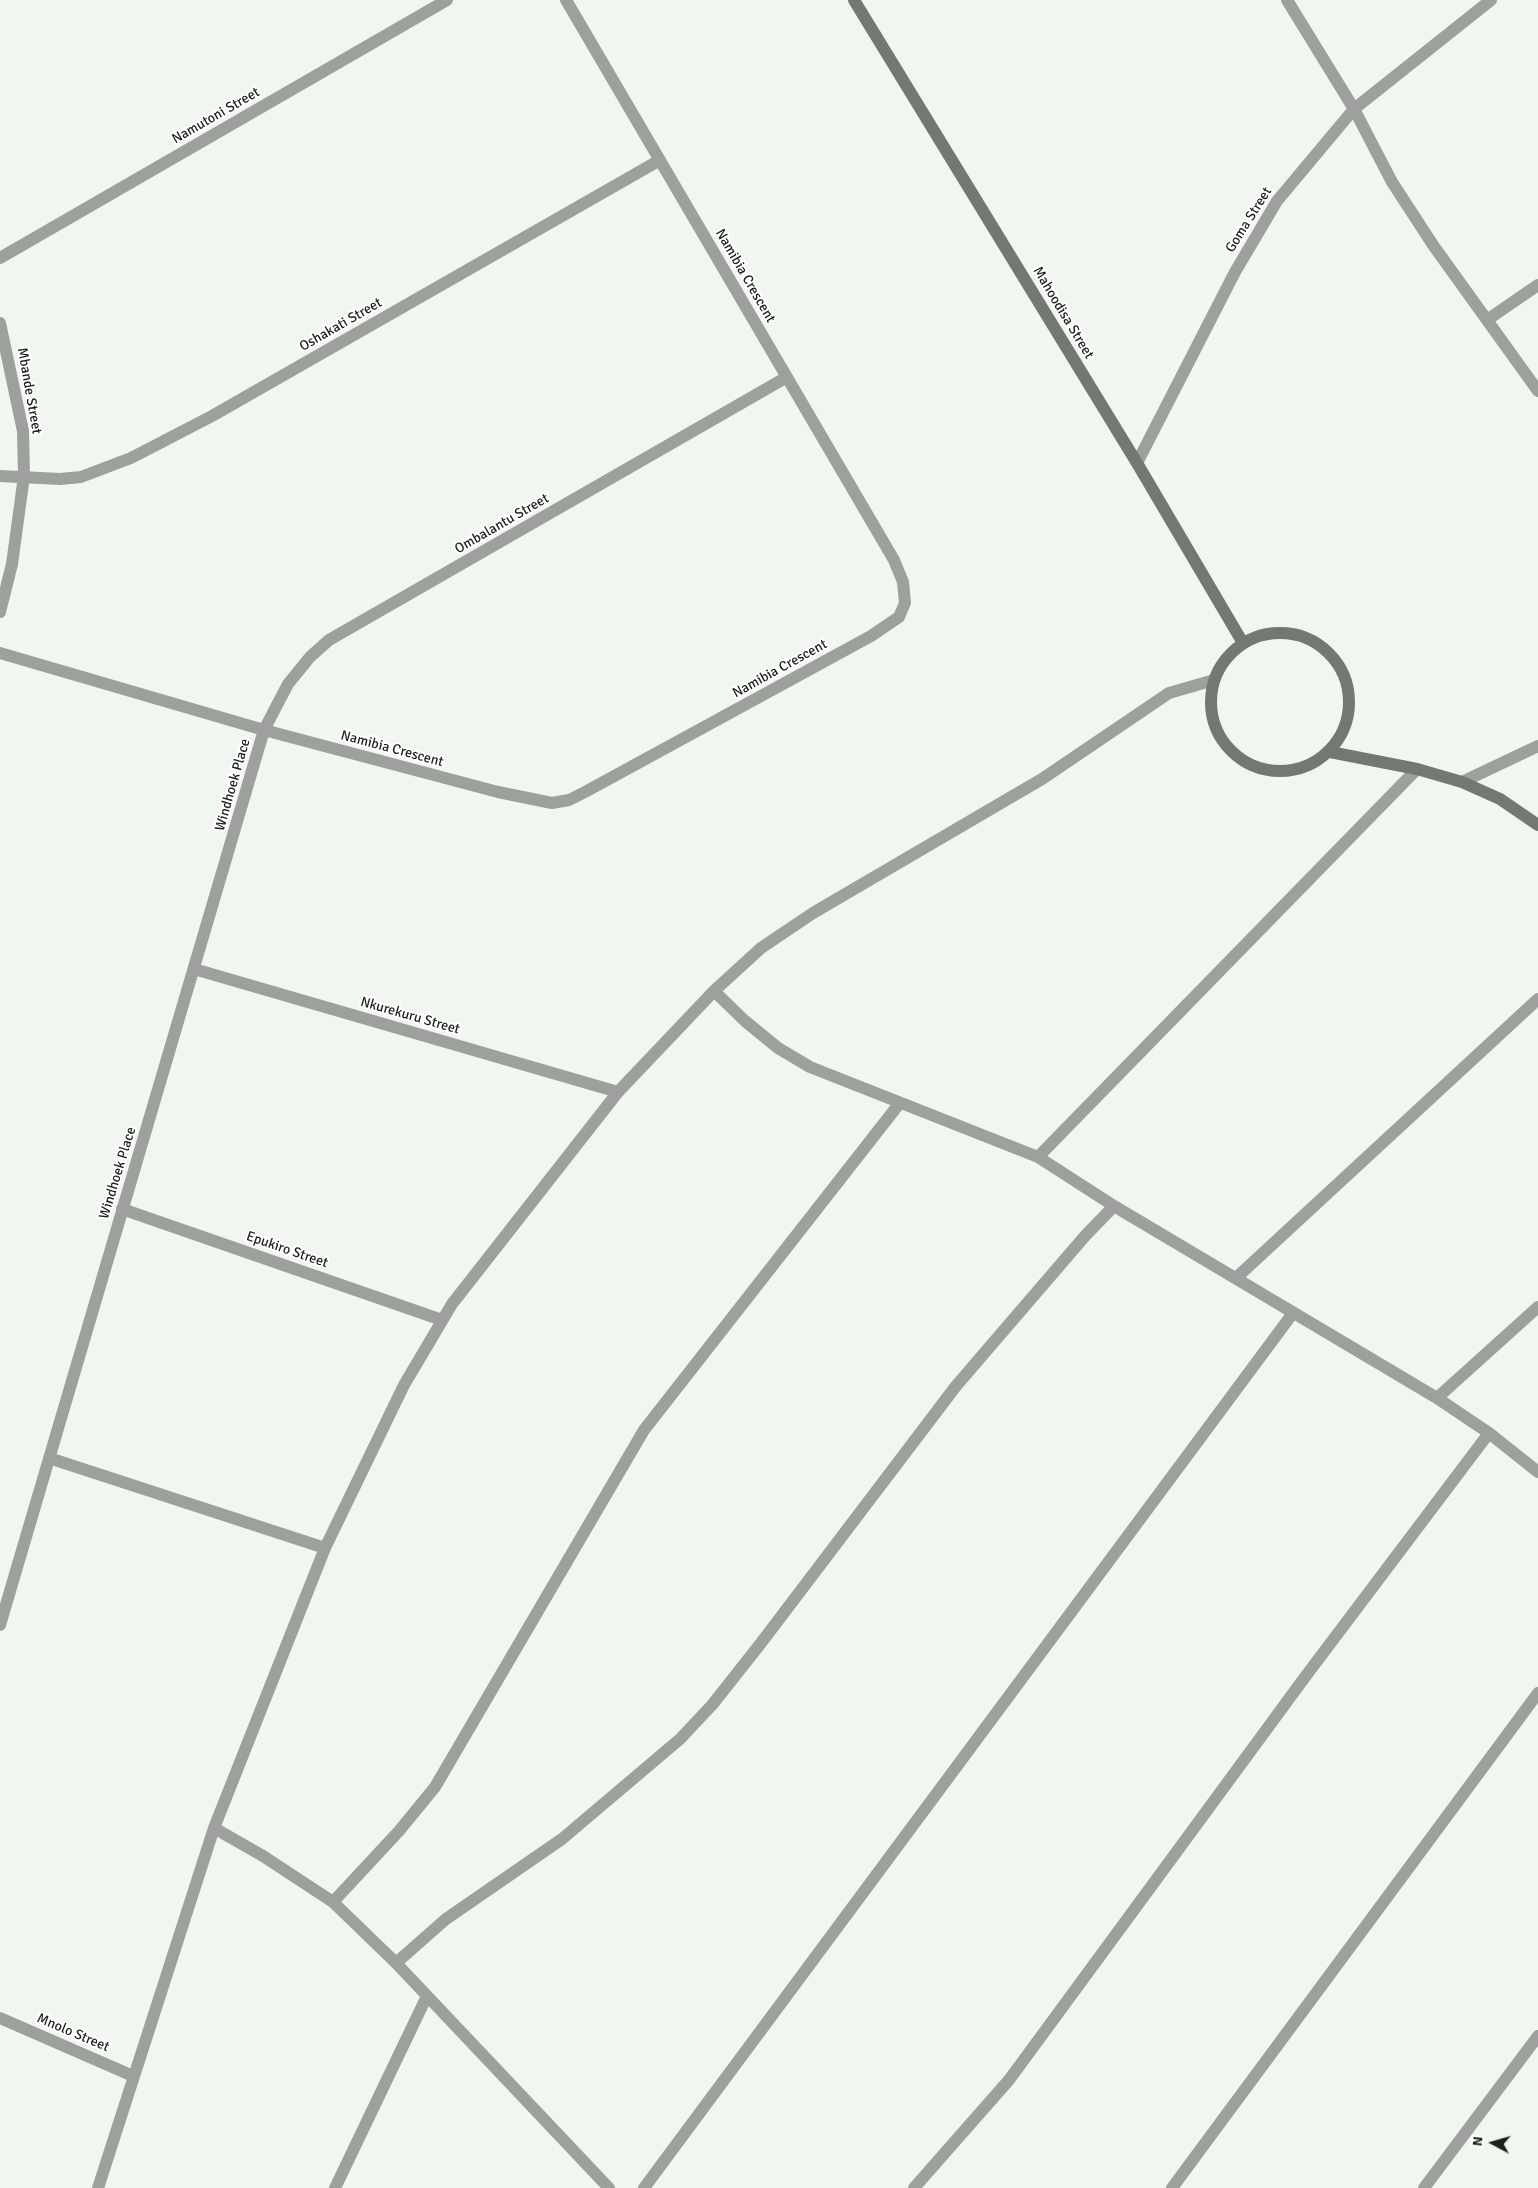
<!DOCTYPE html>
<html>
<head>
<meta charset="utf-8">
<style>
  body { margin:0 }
  #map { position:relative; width:1538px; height:2188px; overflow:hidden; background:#f1f7f0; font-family:Signika,sans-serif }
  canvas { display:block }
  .north { position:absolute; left:1468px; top:2118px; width:50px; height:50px; -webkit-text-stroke:4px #fff; paint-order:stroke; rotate:276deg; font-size:14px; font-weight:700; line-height:20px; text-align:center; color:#1e201e }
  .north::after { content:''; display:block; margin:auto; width:18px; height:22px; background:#1e201e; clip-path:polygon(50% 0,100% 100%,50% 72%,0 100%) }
</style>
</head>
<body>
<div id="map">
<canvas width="1538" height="2188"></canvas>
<div class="north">N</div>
</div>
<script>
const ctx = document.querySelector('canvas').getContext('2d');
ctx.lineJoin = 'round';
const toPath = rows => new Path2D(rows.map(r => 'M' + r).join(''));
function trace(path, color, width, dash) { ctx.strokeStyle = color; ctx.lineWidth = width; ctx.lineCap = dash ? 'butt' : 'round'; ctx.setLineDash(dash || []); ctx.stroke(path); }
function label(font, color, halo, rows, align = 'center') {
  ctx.font = font + ' Signika,sans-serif'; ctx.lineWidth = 4; ctx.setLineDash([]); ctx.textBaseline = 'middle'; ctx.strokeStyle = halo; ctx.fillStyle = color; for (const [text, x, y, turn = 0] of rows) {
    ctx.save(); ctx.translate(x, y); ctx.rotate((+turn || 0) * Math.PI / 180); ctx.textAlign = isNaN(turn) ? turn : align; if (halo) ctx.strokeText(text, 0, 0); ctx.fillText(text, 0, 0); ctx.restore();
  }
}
const lane = toPath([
  [122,1209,442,1320]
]);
const street = toPath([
  [1287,0,1354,109,1392,182,1433,245,1538,391],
  [0,258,447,0],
  [1487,320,1538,285],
  [0,323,23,431,24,476,12,564,0,612],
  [1137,463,1235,272,1277,201,1354,109,1491,0],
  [0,476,60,479,81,477,131,458,212,416,660,160],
  [0,653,264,730,498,792,552,803,569,800,585,792,871,636,899,617,905,603,903,582,894,560,566,0],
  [1462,782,1538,746],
  [194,969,618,1092],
  [714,991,745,1021,778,1048,810,1067,1038,1157,1114,1206,1437,1398,1489,1433,1538,1472],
  [1038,1157,1417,769],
  [1236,1278,1538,999],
  [1437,1398,1538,1307],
  [49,1458,325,1548],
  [0,1625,264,730,288,684,310,657,329,640,787,377],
  [214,1828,263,1856,333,1902,396,1963,609,2188],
  [333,1902,399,1831,435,1787,644,1430,899,1104],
  [396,1963,446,1919,562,1839,680,1739,712,1705,761,1643,956,1386,1085,1236,1114,1206],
  [0,2018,133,2076],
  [98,2188,214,1828,325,1548,404,1385,452,1304,618,1092,714,991,761,948,813,913,1042,779,1169,693,1214,680],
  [335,2188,427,1996],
  [644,2188,1293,1313],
  [914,2188,1009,2080,1305,1677,1489,1433],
  [1172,2188,1538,1693],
  [1424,2188,1538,2036]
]);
const secondary = toPath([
  [854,0,1137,463,1243,643],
  '1211 702a69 69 0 1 1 138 0a69 69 0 1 1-138 0Z',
  [1330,752,1417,769,1462,782,1500,799,1538,825]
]);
const streetNames = [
  ["Namutoni Street",216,116,-30],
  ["Goma Street",1249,220,-58],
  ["Namibia Crescent",745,276,60],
  ["Mahoodisa Street",1063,313,59],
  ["Oshakati Street",341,325,-30],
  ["Mbande Street",29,391,80],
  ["Ombalantu Street",502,524,-30],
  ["Namibia Crescent",780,669,-29],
  ["Namibia Crescent",392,749,15],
  ["Windhoek Place",233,785,-74],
  ["Nkurekuru Street",410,1016,16],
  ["Windhoek Place",118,1173,-73],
  ["Epukiro Street",287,1250,19],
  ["Mnolo Street",73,2033,23]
];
trace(lane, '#9ea09d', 12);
trace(street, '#9ea09d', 12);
trace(secondary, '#747873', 12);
label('14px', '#1e201e', '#fff', streetNames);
</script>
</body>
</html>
